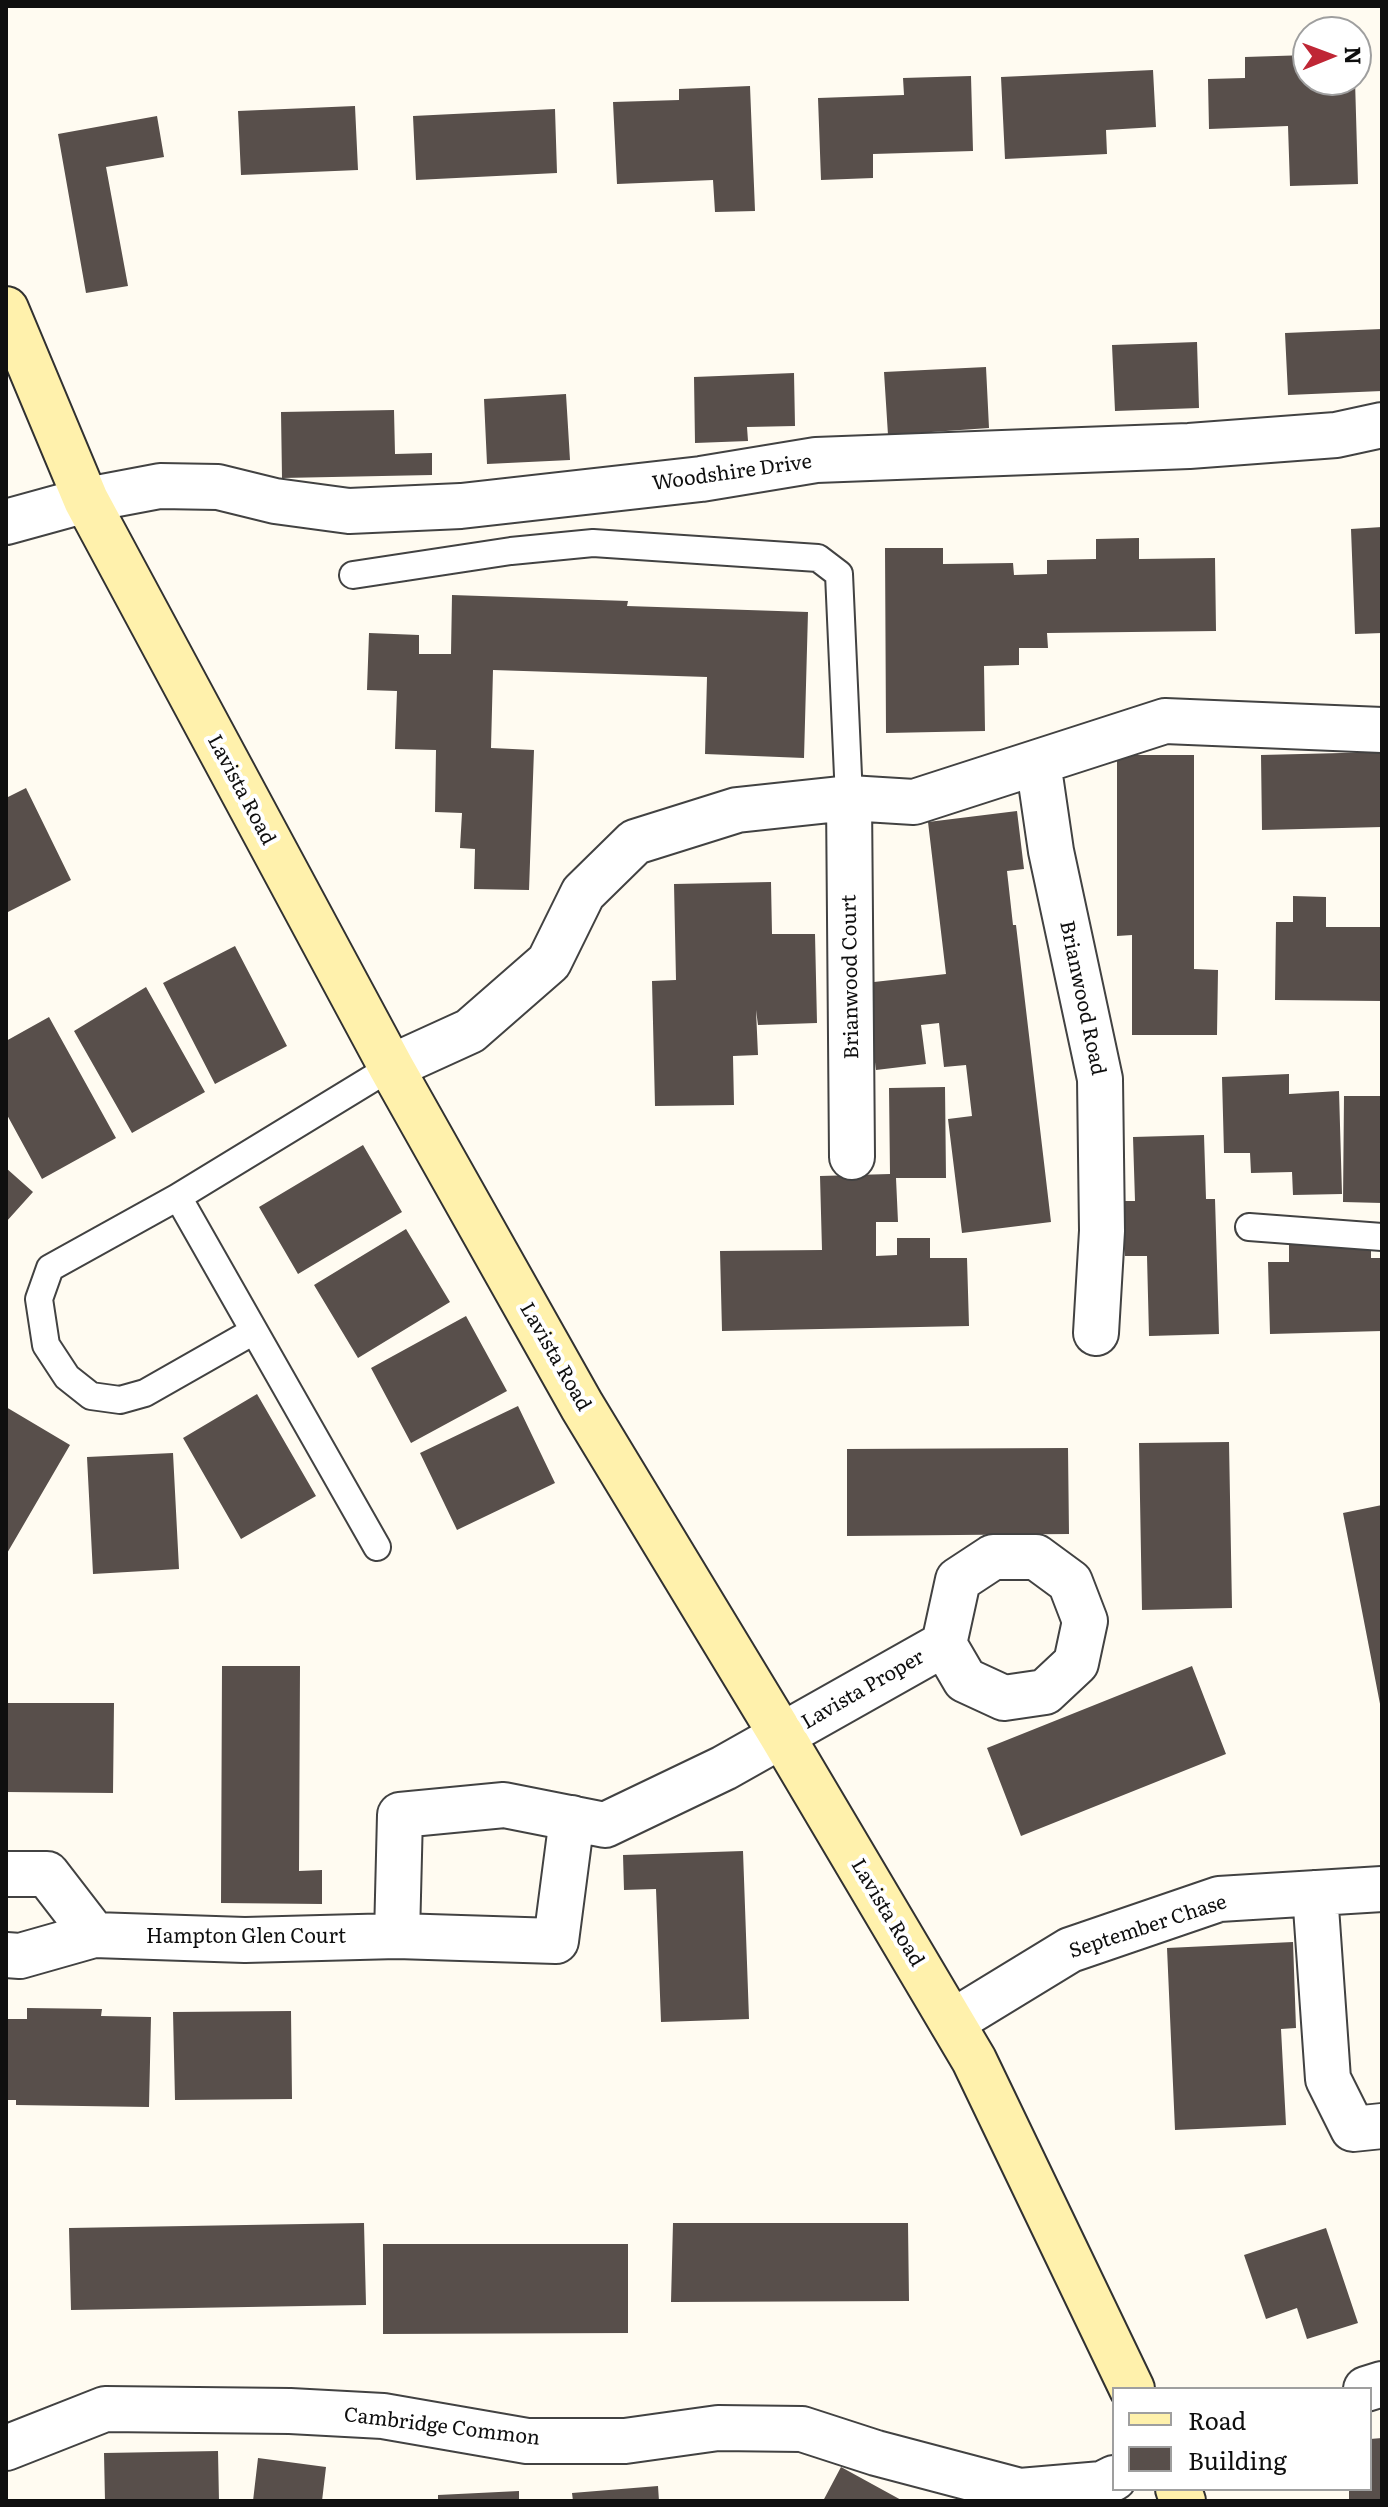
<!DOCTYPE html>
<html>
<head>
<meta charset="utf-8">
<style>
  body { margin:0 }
  #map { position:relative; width:1388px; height:2507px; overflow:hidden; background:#fffbf1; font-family:Literata,serif }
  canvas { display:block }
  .frame { position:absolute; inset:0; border:8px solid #0f0f0f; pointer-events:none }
  .legend { position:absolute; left:1112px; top:2387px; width:260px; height:104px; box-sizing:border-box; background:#fff; border:2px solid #9f9f9f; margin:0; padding:10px 14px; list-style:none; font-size:24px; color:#0f0f0f }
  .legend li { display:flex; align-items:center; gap:16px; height:40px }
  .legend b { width:40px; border:2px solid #9f9f9f }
  .north { position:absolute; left:1292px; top:16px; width:80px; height:80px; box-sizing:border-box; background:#fff; border:2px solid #9f9f9f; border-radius:50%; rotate:89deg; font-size:22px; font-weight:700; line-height:32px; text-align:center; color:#0f0f0f }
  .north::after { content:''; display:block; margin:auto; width:28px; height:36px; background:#bf2635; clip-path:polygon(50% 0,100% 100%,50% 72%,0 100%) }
</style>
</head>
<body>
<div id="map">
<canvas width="1388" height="2507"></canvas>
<div class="frame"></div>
<ul class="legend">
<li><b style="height:10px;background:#fff1ac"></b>Road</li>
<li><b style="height:22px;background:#584f4b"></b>Building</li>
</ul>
<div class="north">N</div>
</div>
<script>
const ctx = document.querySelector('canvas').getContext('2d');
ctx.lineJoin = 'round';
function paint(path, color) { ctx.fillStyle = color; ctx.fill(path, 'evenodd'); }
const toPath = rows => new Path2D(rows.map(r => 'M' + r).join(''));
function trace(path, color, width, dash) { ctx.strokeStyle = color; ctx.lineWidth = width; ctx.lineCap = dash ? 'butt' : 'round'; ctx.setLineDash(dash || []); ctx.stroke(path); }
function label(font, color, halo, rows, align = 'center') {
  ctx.font = font + ' Literata,serif'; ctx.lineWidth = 8; ctx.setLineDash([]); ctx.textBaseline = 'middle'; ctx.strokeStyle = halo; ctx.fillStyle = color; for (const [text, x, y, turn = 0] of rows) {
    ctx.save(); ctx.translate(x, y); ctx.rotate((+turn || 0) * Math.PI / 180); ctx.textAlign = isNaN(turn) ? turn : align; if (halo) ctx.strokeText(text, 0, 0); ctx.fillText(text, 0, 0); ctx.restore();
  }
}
const building = toPath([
  [1308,55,1308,80,1355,80,1358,184,1290,186,1288,126,1209,129,1208,79,1245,78,1245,57],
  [1153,70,1156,127,1106,130,1107,154,1005,159,1001,77],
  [971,76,973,151,873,154,873,178,821,180,818,98,904,95,903,78],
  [750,86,755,211,715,212,713,180,617,184,613,102,679,100,679,89],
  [355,106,358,170,241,175,238,111],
  [555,109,557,173,416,180,413,116],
  [157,116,164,157,106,167,128,286,86,293,58,134],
  [1382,329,1382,391,1288,395,1285,333],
  [1197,342,1199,408,1115,411,1112,345],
  [986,367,989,428,888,435,884,372],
  [794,373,795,426,747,427,748,441,695,443,694,377],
  [566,394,570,460,487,464,484,399],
  [394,410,395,454,432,453,432,475,282,478,281,412],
  [1382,527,1382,633,1355,634,1351,529],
  [1139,538,1139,559,1215,558,1216,631,1047,633,1048,648,1019,648,1019,665,984,666,985,731,886,733,885,548,943,548,943,564,1013,563,1014,575,1047,574,1047,560,1096,559,1096,539],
  [452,595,628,601,627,606,808,612,804,758,705,754,707,677,493,670,491,748,534,750,529,890,474,889,475,849,460,848,462,813,435,812,436,750,395,749,397,691,367,690,369,633,419,635,419,654,451,654],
  [1382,752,1382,827,1262,830,1261,755],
  [1117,755,1194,755,1194,969,1218,970,1217,1035,1132,1035,1132,935,1117,936],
  [26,788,71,880,6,913,6,798],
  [1017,811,1024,869,1007,871,1013,925,1016,925,1051,1222,962,1233,948,1119,972,1116,966,1065,944,1067,939,1023,921,1025,926,1064,876,1070,865,983,946,974,928,822],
  [771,882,772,934,815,934,817,1023,758,1025,756,1010,758,1055,733,1056,734,1105,655,1106,652,981,676,980,674,884],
  [1293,896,1326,897,1326,927,1382,927,1382,1001,1275,1000,1276,922,1293,922],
  [235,946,287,1046,215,1084,163,983],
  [146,987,205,1092,132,1133,74,1031],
  [49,1017,116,1138,42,1179,6,1113,6,1041],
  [1289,1074,1289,1094,1339,1091,1342,1194,1293,1195,1292,1172,1251,1173,1250,1153,1224,1153,1222,1077],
  [945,1087,946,1178,896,1178,898,1222,876,1222,876,1256,897,1255,897,1238,930,1238,930,1258,967,1258,969,1326,722,1331,720,1251,822,1250,820,1176,890,1174,889,1088],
  [1344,1096,1382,1096,1382,1203,1343,1202],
  [1204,1135,1206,1199,1215,1199,1219,1334,1149,1336,1147,1256,1125,1256,1123,1201,1135,1201,1133,1137],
  [363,1145,402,1212,298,1274,259,1207],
  [6,1168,33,1192,6,1222],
  [406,1229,450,1302,358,1358,314,1285],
  [1371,1240,1371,1258,1382,1258,1382,1331,1270,1334,1268,1262,1289,1262,1289,1241],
  [466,1316,507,1391,411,1443,371,1368],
  [257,1394,316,1496,241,1539,183,1438],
  [518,1406,555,1483,457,1530,420,1453],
  [6,1407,70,1445,6,1555],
  [1229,1442,1232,1608,1142,1610,1139,1443],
  [1068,1448,1069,1534,847,1536,847,1449],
  [173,1453,179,1569,93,1574,87,1457],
  [1382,1505,1382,1709,1381,1709,1343,1513],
  [222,1666,300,1666,299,1871,322,1870,322,1904,221,1903],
  [1192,1666,1226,1754,1021,1836,987,1748],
  [6,1703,114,1703,113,1793,6,1792],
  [743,1851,749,2019,661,2022,656,1889,624,1890,623,1855],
  [1293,1942,1296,2028,1281,2029,1286,2125,1175,2130,1167,1948],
  [27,2008,102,2009,101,2016,151,2017,149,2107,16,2105,16,2100,6,2100,6,2019,27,2019],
  [291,2011,292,2099,175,2100,173,2012],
  [364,2223,366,2305,71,2310,69,2228],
  [673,2223,908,2223,909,2301,671,2302],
  [1326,2228,1358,2323,1307,2339,1297,2308,1266,2319,1244,2255],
  [383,2244,628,2244,628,2333,383,2334],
  [1382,2438,1382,2501,1349,2501,1349,2489,1370,2489,1370,2439],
  [218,2451,219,2501,105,2501,104,2453],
  [258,2458,326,2467,322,2501,253,2501],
  [841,2467,903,2501,823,2501],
  [658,2486,659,2501,573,2501,572,2493],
  [519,2491,519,2501,438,2501,438,2495]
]);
const service = toPath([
  [353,575,511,551,593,543,818,558,839,574,849,798],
  [178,1197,50,1268,39,1299,46,1345,67,1377,91,1396,120,1400,145,1393,254,1331],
  [1249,1227,1382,1237],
  [377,1547,178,1197,391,1067]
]);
const minor = toPath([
  [6,522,86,500,160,486,218,487,275,501,349,511,461,506,701,479,816,460,1189,446,1336,435,1382,425],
  [1038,762,1051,851,1100,1079,1102,1231,1096,1333],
  [849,798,852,1157],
  [391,1067,470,1031,549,962,583,893,635,842,737,810,849,798,914,802,1165,721,1382,730],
  [993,1557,1036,1557,1070,1582,1085,1621,1076,1663,1045,1692,1004,1698,965,1680,944,1644,958,1580,993,1557],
  [6,1874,47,1874,94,1935],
  [1315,1893,1328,2079,1353,2129,1382,2126],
  [397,1936,556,1941,572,1818],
  [6,1955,20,1956,94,1935,245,1940,397,1936,400,1815,504,1805,605,1825,724,1768,944,1644],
  [952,2022,1070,1950,1219,1899,1382,1889],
  [1366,2389,1382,2384],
  [6,2448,105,2409,290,2411,383,2416,527,2441,625,2441,718,2428,802,2429,876,2453,1020,2491,1102,2484,1114,2478]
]);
const secondary = toPath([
  [6,309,86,500,391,1067,582,1406,782,1736,974,2060,1132,2389],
  [1178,2489,1183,2501]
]);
const streetNames = [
  ["Woodshire Drive",732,473,-8],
  ["Lavista Road",241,790,62],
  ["Brianwood Court",851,977,-91],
  ["Brianwood Road",1082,998,78],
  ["Lavista Road",555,1357,60],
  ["Lavista Proper",863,1690,-30],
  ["Lavista Road",887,1913,59],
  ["September Chase",1148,1927,-18],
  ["Hampton Glen Court",246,1937],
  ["Cambridge Common",442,2427,7]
];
paint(building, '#584f4b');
trace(service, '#424242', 30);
trace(minor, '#424242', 48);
trace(secondary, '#313131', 48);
trace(service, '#fff', 26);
trace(minor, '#fff', 44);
trace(secondary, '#fff1ac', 44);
label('20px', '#0f0f0f', '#fff', streetNames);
</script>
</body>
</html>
